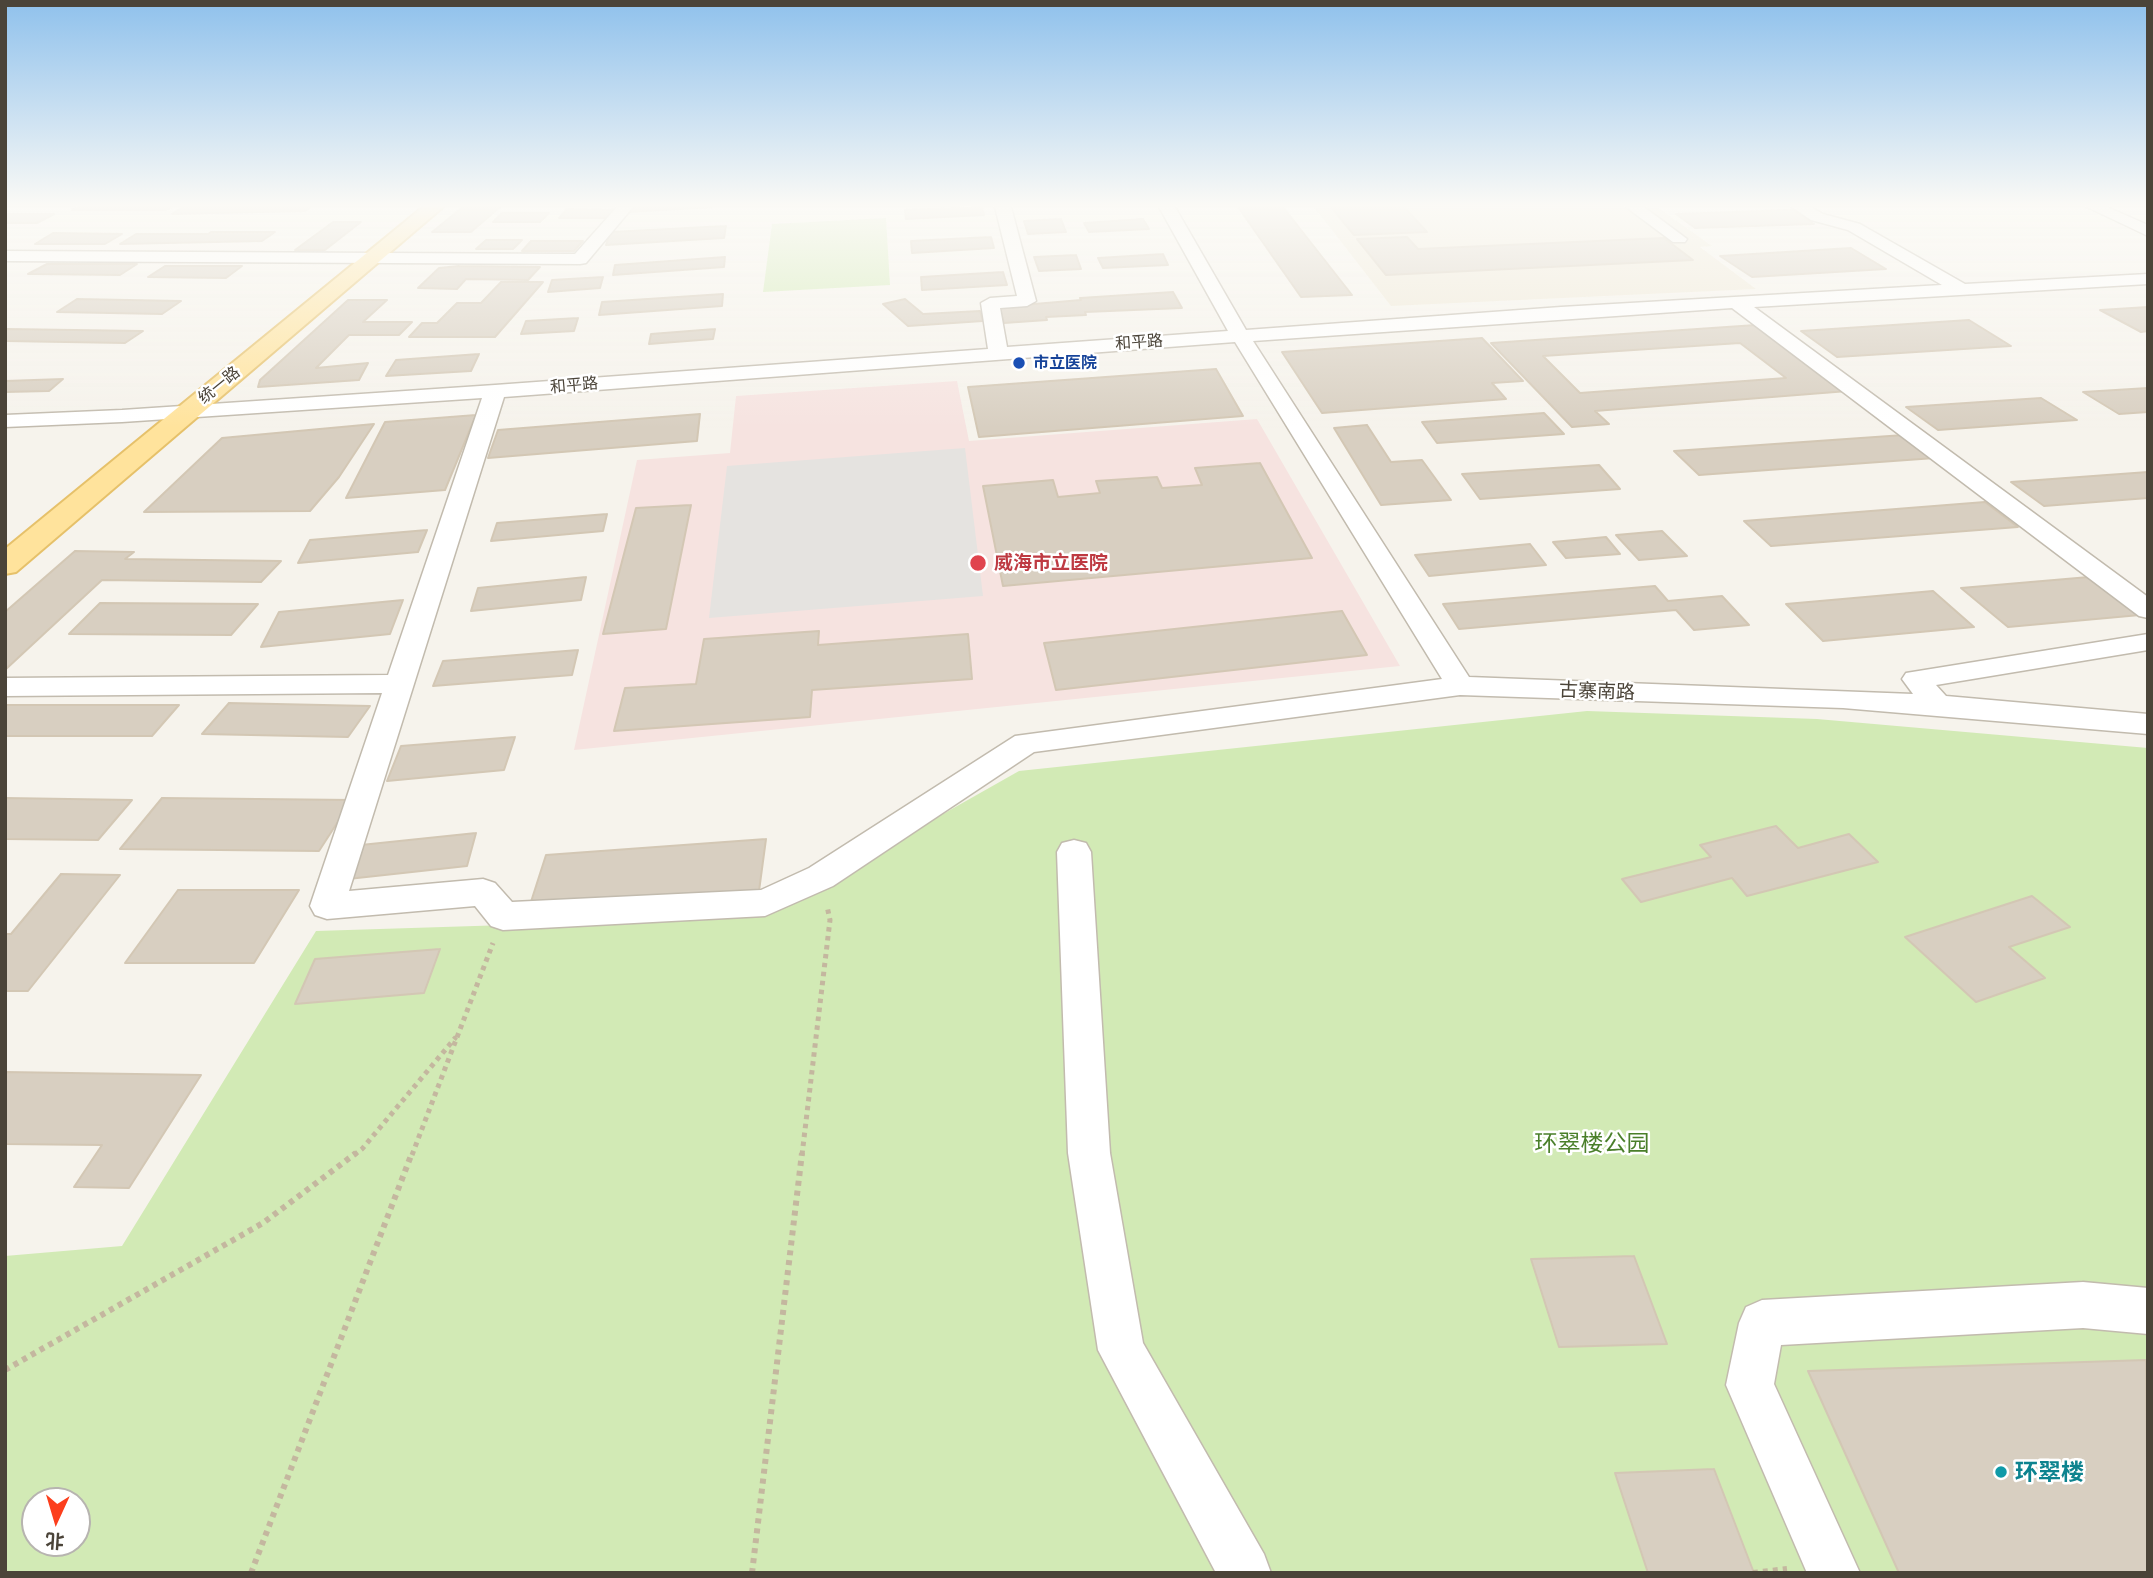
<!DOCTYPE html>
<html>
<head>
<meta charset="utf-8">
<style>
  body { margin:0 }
  #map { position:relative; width:2153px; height:1578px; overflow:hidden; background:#f6f3ec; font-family:Barlow,"Noto Sans SC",sans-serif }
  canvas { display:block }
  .frame { position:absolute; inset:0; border:7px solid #4b4439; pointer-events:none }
  .north { position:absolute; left:21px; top:1487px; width:70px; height:70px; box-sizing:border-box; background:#fff; border:2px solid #b7b4b0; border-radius:50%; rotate:184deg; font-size:19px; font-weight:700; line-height:28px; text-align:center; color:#4b4439 }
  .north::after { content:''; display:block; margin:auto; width:24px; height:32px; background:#fc3f1d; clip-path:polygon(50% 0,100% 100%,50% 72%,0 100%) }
</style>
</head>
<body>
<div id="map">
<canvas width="2153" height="1578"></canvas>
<div class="frame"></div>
<div class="north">北</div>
</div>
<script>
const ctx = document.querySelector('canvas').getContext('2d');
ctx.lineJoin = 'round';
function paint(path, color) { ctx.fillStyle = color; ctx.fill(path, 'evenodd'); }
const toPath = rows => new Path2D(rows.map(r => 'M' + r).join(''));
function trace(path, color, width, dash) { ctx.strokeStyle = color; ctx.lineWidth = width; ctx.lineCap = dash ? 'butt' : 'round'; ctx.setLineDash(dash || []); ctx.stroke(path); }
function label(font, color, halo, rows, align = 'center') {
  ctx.font = font + ' Barlow,"Noto Sans SC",sans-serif'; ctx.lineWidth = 5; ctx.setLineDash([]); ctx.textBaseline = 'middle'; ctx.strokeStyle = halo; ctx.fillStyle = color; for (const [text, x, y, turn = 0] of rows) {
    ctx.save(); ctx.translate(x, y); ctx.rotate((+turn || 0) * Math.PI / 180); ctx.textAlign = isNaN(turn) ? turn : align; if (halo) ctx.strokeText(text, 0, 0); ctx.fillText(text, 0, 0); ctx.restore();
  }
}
const education = toPath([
  [1314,207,1657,207,1712,246,1700,247,1756,289,1391,306]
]);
const medical = toPath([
  [957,381,969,441,1257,419,1400,666,574,750,637,460,730,453,736,396]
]);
const green = toPath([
  [886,218,890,285,763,292,772,224],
  [1587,711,1817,719,2148,748,2148,1573,5,1573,5,1256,122,1246,316,931,761,917,1019,771],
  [35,1501,77,1501,77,1543,35,1543]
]);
const parking = toPath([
  [965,448,983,596,709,618,727,466]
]);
const building = toPath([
  [78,207,171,207,165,210,72,210,78,207],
  [183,207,311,207,305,211,172,214,183,207],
  [463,207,500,207,471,232,432,232,463,207],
  [631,207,712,207,629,212,631,207],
  [982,207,984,215,906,219,905,210,982,207],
  [1238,207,1283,207,1352,295,1301,297,1238,207],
  [1331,207,1404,207,1427,232,1354,235,1331,207],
  [567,209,616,210,609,218,559,218,567,209],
  [1793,210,1814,224,1695,228,1676,214,1793,210],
  [502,213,549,213,540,222,493,222,502,213],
  [5,214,54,214,37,223,5,223,5,214],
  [1061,219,1066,232,1028,234,1024,221,1061,219],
  [1143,219,1149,229,1089,232,1084,223,1143,219],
  [333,222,361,222,325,250,295,250,333,222],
  [726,226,724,238,606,245,610,232,726,226],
  [211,232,275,232,262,241,120,244,136,234,208,234,211,232],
  [53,233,122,234,105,244,35,244,53,233],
  [991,237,994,248,912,253,911,241,991,237],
  [1407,237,1418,249,1664,238,1693,260,1386,275,1357,239,1407,237],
  [486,240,522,240,513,249,476,249,486,240],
  [531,241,583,241,574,251,522,251,531,241],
  [1851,248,1886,269,1752,277,1720,256,1851,248],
  [1163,254,1168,265,1103,268,1098,258,1163,254],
  [1076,255,1081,269,1039,271,1034,257,1076,255],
  [725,257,724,267,613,275,615,265,725,257],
  [47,264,137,264,120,275,28,274,47,264],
  [165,266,242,266,226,278,148,277,165,266],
  [459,266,540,267,528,280,466,279,457,289,418,288,439,268,459,266],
  [1003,272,1007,285,922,290,921,277,1003,272],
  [603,277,600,288,548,292,552,280,603,277],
  [501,282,543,282,495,337,409,337,422,323,437,323,457,303,481,303,501,282],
  [1173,292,1182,308,1085,312,1086,315,1046,317,1047,320,1004,323,999,307,1081,300,1080,298,1173,292],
  [723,294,722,306,599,315,602,302,723,294],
  [77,299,181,301,162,314,57,312,77,299],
  [905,299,923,314,980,311,983,321,908,326,883,304,905,299],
  [348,300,387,300,363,322,412,322,399,335,349,335,316,368,368,363,359,380,258,387,260,380,348,300],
  [2148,307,2148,331,2141,332,2100,310,2148,307],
  [578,318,574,331,521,334,526,321,578,318],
  [1969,320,2011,346,1837,357,1801,331,1969,320],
  [1756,325,1848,391,1595,411,1609,424,1572,427,1491,343,1756,325],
  [1740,343,1786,378,1580,393,1543,356,1740,343],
  [715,329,713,339,649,344,651,334,715,329],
  [5,330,7,329,143,331,125,343,5,341,5,330],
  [1482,338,1523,381,1492,383,1506,399,1322,413,1282,352,1482,338],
  [479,354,471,371,386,376,396,360,479,354],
  [1216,369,1243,416,979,437,968,387,1216,369],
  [63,379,49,391,5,392,5,381,63,379],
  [2148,388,2148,412,2119,414,2083,392,2148,388],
  [2041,398,2077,420,1938,430,1906,407,2041,398],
  [1544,413,1564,434,1437,443,1422,422,1544,413],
  [700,414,697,441,488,458,498,430,700,414],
  [476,415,445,490,346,498,385,422,476,415],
  [374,424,339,477,310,511,144,512,222,438,374,424],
  [1367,425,1391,462,1422,460,1451,500,1381,505,1334,428,1367,425],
  [1904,435,1935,458,1699,475,1674,451,1904,435],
  [1260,463,1312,558,1003,586,983,486,1053,480,1058,497,1100,493,1096,481,1157,477,1162,488,1202,485,1195,468,1260,463],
  [1599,465,1620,489,1480,499,1462,474,1599,465],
  [2148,472,2148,498,2044,506,2011,482,2148,472],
  [1985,502,2018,527,1771,546,1744,521,1985,502],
  [691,505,666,629,603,634,636,508,691,505],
  [607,514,603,531,491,541,497,523,607,514],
  [427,530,418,552,298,563,310,540,427,530],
  [1662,531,1687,556,1639,560,1616,535,1662,531],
  [1606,537,1620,554,1566,558,1553,542,1606,537],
  [1530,544,1546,565,1429,576,1415,555,1530,544],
  [75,551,134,552,125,559,281,561,261,582,102,580,5,670,5,612,75,551],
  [586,577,581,600,471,611,478,588,586,577],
  [2089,577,2140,615,2008,627,1961,588,2089,577],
  [1655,586,1668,601,1722,596,1749,625,1694,630,1676,610,1459,629,1443,604,1655,586],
  [1933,591,1974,627,1823,641,1786,604,1933,591],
  [403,600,390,634,261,647,279,612,403,600],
  [100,603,258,604,231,635,69,634,100,603],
  [1342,611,1367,655,1056,690,1044,643,1342,611],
  [819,631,818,645,968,634,972,679,812,690,810,717,614,731,625,688,696,684,704,639,819,631],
  [578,650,572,675,433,686,443,661,578,650],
  [229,703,370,706,348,737,202,734,229,703],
  [5,705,179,705,152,736,5,736,5,705],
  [515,737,504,770,387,781,401,746,515,737],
  [5,798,132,800,98,840,5,839,5,798],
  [162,798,352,800,319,851,120,849,162,798],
  [1776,826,1798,848,1849,834,1878,862,1747,896,1732,878,1641,902,1622,879,1711,857,1700,845,1776,826],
  [476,833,467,866,348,879,361,845,476,833],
  [766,839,759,891,529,908,546,855,766,839],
  [61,874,120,875,28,991,5,991,5,934,11,934,61,874],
  [178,890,299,890,254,963,125,963,178,890],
  [2032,896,2070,927,2009,947,2045,978,1976,1002,1905,937,2032,896],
  [440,949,424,993,295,1004,315,959,440,949],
  [5,1072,201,1075,129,1188,74,1187,102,1145,5,1144,5,1072],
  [1634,1256,1667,1344,1559,1347,1531,1259,1634,1256],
  [2146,1360,2148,1573,1899,1573,1808,1371,2146,1360],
  [1714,1469,1754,1573,1648,1573,1615,1473,1714,1469]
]);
const pathFar1 = toPath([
  [354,1155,362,1149,456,1037],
  [412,1155,493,943],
  [802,1155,830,920,827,906]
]);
const path = toPath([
  [5,1370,263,1223,356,1153],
  [251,1573,412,1153],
  [752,1573,802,1153],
  [1753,1573,1787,1569]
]);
const minor = toPath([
  [617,207,633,207,586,263,580,264,5,261,5,251,575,254,617,207],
  [995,207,1011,207,1036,301,1027,306,1000,308,1007,347,1228,331,1159,207,1175,207,1246,330,1561,307,1942,285,1848,230,1811,220,1792,207,1811,207,1823,214,1860,224,1965,284,2148,274,2148,284,1754,307,2148,597,2148,618,2139,616,1732,308,1253,341,1469,677,1913,694,1902,679,1906,673,2148,634,2148,650,1936,685,1946,696,2148,714,2148,734,1843,708,1460,695,1034,752,833,886,765,916,503,930,491,926,475,906,327,919,315,915,310,906,382,693,5,696,5,678,388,675,482,398,122,422,5,427,5,415,122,410,495,385,988,349,981,303,990,298,1017,296,995,207],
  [1235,342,1442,679,1015,736,809,868,761,890,512,902,495,883,483,879,349,891,504,397,1235,342],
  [1626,207,1644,207,1687,239,1685,242,1673,242,1626,207],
  [2087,207,2107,207,2148,225,2148,236,2087,207],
  [1074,840,1086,843,1091,852,1110,1153,1143,1343,1264,1554,1271,1573,1216,1573,1098,1350,1068,1153,1057,852,1062,843,1074,840],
  [2083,1282,2148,1288,2148,1334,2083,1328,1781,1345,1774,1384,1860,1573,1807,1573,1726,1385,1739,1323,1746,1307,1762,1300,2083,1282]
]);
const major = toPath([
  [423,207,443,207,16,572,5,574,5,549,423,207]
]);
const markers = [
  [1019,363,7,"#1a4fb4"],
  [978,563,9,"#e0444e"],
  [2001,1472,7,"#0f9aa8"]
];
const farStreetnames = [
  ["和平路",1139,342,-4],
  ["统一路",219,385,-39],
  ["和平路",574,385,-5]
];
const farTransitnames = [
  ["市立医院",1033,363]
];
const healthNames = [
  ["威海市立医院",994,563]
];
const streetNames = [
  ["古寨南路",1597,691,2]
];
const nearParknames = [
  ["环翠楼公园",1592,1143]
];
const nearCulturenames = [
  ["环翠楼",2015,1472]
];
paint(education, '#efe8d6');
paint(medical, '#f6e3e0');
paint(green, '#d2eab5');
paint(parking, '#e5e3e0');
paint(building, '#d8cfc1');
trace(building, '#d3c7b4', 2);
trace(minor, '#c2bbae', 3);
trace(major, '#e6c16a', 4);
trace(pathFar1, '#c4b79f', 5, [4.5, 4.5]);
trace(path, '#c4b79f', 6, [5, 5]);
paint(minor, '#fff');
paint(major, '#ffe39c');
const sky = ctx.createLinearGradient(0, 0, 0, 428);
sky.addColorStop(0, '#8fc1ec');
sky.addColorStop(0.48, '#fbfaf6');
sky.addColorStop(1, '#fbfaf600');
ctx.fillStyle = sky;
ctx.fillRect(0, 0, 2153, 428);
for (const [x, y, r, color] of markers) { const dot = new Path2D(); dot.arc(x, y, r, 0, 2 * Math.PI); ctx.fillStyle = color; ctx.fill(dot); trace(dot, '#fff', 2.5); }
label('16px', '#4b4439', '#fff', farStreetnames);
label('bold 16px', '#164399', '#fff', farTransitnames, 'left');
label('bold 19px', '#be3a42', '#fff', healthNames, 'left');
label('19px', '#4b4439', '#fff', streetNames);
label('23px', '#4a7f2a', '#fff', nearParknames);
label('bold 23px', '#0d838f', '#fff', nearCulturenames, 'left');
</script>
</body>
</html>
